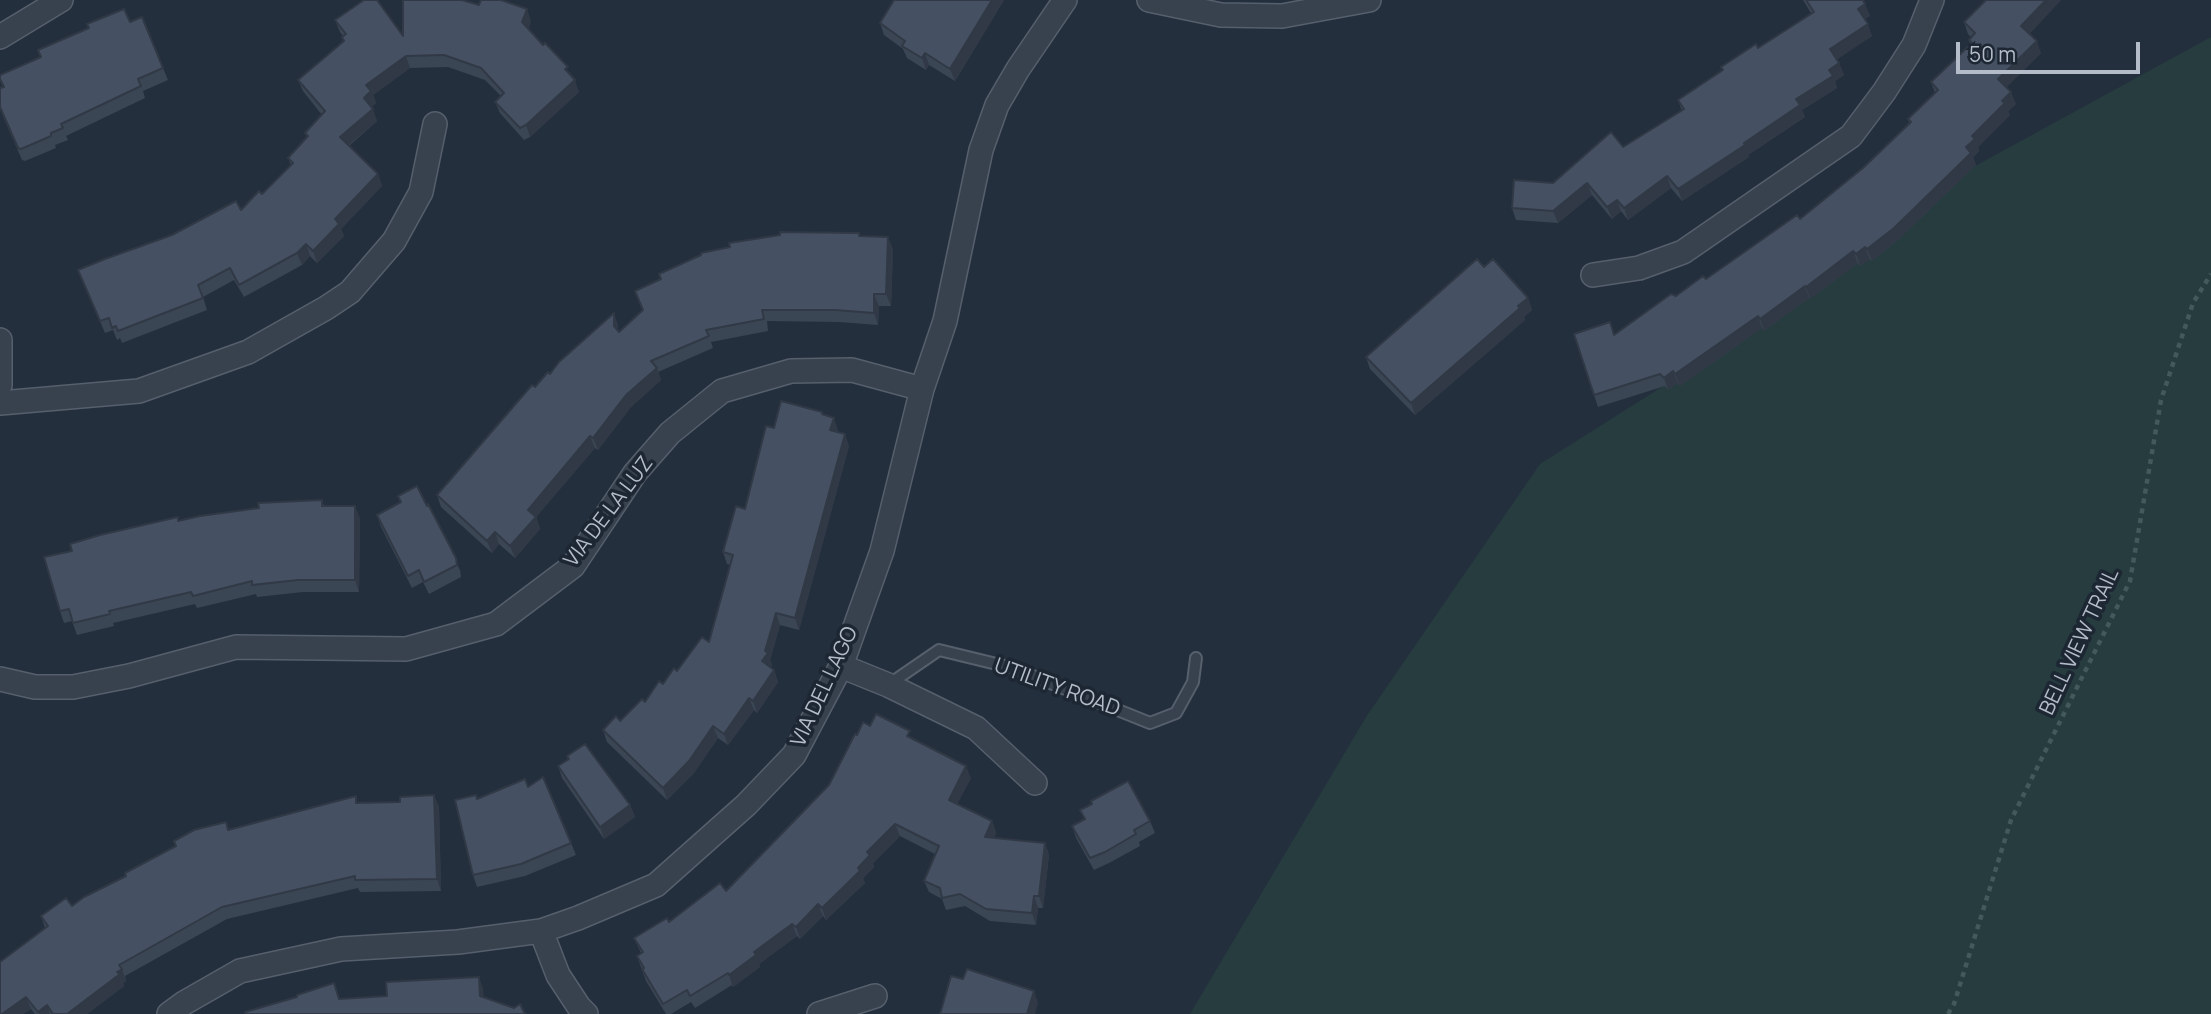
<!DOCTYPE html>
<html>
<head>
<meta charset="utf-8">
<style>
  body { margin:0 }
  #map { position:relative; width:2211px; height:1014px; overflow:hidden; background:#242f3e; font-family:Manrope,sans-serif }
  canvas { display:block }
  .scale { position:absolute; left:1956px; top:42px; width:184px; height:32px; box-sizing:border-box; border:4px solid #b4bcc9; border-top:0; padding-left:9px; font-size:21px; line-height:24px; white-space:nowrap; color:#b4bcc9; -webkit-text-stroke:5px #1d2633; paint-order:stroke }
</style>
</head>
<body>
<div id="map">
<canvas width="2211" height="1014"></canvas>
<div class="scale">50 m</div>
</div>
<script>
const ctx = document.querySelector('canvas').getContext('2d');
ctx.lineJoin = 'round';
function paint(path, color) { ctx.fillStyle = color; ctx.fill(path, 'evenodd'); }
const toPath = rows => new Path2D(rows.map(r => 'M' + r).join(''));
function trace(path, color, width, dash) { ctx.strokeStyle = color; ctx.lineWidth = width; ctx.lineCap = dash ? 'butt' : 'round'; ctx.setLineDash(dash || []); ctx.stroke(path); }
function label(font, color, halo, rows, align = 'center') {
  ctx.font = font + ' Manrope,sans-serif'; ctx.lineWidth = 7; ctx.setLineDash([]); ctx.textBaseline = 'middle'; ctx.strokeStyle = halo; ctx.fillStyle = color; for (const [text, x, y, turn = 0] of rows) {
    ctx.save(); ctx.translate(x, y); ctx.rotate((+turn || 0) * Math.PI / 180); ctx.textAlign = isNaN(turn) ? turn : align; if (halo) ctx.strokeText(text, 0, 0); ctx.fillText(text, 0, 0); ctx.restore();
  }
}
const green = toPath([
  [2211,37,2211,1014,1190,1014,1366,717,1540,464,1679,376,1977,165]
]);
const path = toPath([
  [1948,1014,1954,1004,2011,820,2130,581,2161,400,2193,303,2211,274]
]);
const service = toPath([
  [888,685,939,650,1013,668,1150,723,1176,713,1193,682,1196,658]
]);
const minor = toPath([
  [1149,0,1221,15,1282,16,1369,0],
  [0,37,61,0],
  [1593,275,1639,268,1683,252,1851,136,1884,92,1914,45,1932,0],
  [0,340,0,385],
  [0,403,139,391,248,352,326,308,350,292,394,241,421,192,435,124],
  [841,666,888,685,976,728,1035,783],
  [0,679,35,687,73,687,129,676,236,647,406,649,496,624,573,566,635,473,670,433,722,391,791,371,852,370,922,389],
  [541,931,558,975,579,1007,586,1014],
  [169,1014,184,1003,240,971,341,949,458,942,541,931,578,918,656,885,746,805,794,755,841,666,882,551,922,389,945,321,981,150,997,105,1018,69,1065,0],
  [819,1014,875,996]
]);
const wall = toPath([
  [1004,0,955,81,929,65,926,70,907,58,903,49,884,35,880,23],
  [1803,0,1863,0,1870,16,1864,19,1872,36,1837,59,1844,75,1835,81,1837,88,1802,110,1805,117,1748,155,1749,157,1682,201,1671,188,1628,220,1621,211,1612,219,1592,195,1558,223,1516,220,1512,208,1553,183,1623,147,1682,111,1678,100,1722,70,1721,67,1758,48,1811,13],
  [2061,0,2029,34,2041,53,2006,87,2016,104,2008,111,2010,115,1978,147,1979,151,1973,157,1976,165,1898,240,1872,261,1870,259,1860,266,1858,263,1810,299,1809,298,1764,331,1762,328,1680,386,1678,383,1668,390,1665,386,1598,407,1574,334,1615,335,1676,296,1706,279,1800,219,1863,168,1909,123,1908,119,1935,93,1931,82,1970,44,1969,40,1971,37,1968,34,1964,22],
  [335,20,403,36,531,21,528,29,570,75,579,92,530,137,524,140,500,113,495,102,501,96,485,80,448,67,410,68,373,95,376,103,371,107,377,121,349,146,378,174,382,186,341,229,344,236,317,263,310,256,302,265,244,297,234,280,203,297,207,310,122,343,120,338,117,340,113,330,105,333,78,270,241,210,262,194,291,165,288,158,307,138,305,133,322,115,303,91,298,80,343,42,342,37,343,36,340,32],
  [130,22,163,68,168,80,143,91,145,98,66,136,68,140,55,145,56,148,25,161,22,160,0,109,0,88,3,87,0,79],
  [859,233,860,236,893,249,891,306,879,306,878,325,839,322,767,321,768,331,711,342,713,348,658,372,661,380,631,407,598,450,595,448,536,517,540,529,515,558,499,544,492,553,441,507,437,495,535,387,550,374,618,325,618,331,619,332,643,311,635,291,661,280,659,274],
  [1484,267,1528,298,1532,310,1524,317,1525,320,1415,415,1370,369,1366,357],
  [823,415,838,430,838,432,849,446,799,630,780,625,770,660,772,665,770,668,774,670,778,682,757,713,754,710,728,745,718,738,694,773,667,800,607,742,603,730,620,721,645,702,677,671,709,642,731,565,727,564,723,552,745,509,774,428],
  [417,486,460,570,461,577,429,594,423,582,412,588,381,527,377,515,401,503,398,496],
  [322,500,324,506,360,518,359,592,303,592,257,597,256,594,197,608,195,604,113,623,114,626,77,635,72,621,64,623,60,611,72,551,179,521],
  [870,726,913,738,971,778,957,804,992,821,996,833,994,838,1045,843,1049,855,1043,908,1038,908,1036,925,990,921,965,906,946,910,942,899,929,892,924,881,935,854,900,836,873,863,874,867,863,878,865,883,826,920,823,916,800,939,797,936,759,964,760,967,733,987,732,985,695,1008,691,1002,671,1014,666,1014,646,981,637,956,641,953,634,938,669,922,726,891,829,785,857,735],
  [567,756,630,805,635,817,604,839,562,778,558,766,568,760],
  [528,787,571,843,576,855,525,876,477,887,473,875,477,799],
  [434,795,439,807,441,891,360,892,358,888,227,919,125,976,126,981,123,983,124,986,87,1014,35,1014,31,1009,23,1014,0,1014,45,928,41,916,72,906,229,830,359,803,400,802],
  [1080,810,1150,821,1155,833,1139,842,1140,846,1109,863,1094,870,1076,838,1072,826,1084,819]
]);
const shadedWall = toPath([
  [992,0,1004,0,955,81,950,69],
  [2046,0,2061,0,2026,38,2021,26],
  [1865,4,1870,16,1862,21,1858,9],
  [527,9,531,21,527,34,522,22],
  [1868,24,1872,36,1835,61,1830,49],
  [2037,41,2041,53,2003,91,1998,79],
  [925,53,929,65,926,70,922,58],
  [406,56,410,68,373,95,376,103,368,110,364,98,366,85],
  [1839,63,1844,75,1835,81,1837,88,1802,110,1805,117,1748,155,1749,157,1682,201,1678,189,1744,143,1829,70],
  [575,80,579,92,530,137,526,125],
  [2011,92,2016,104,2008,111,2010,115,1978,147,1979,151,1973,157,1976,165,1898,240,1872,261,1867,249,1966,147,1972,136],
  [373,109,377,121,344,149,340,137],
  [378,174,382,186,341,229,344,236,317,263,313,251,335,219],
  [1667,176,1671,188,1628,220,1624,208],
  [1587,183,1592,195,1558,223,1553,211],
  [1617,200,1621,211,1612,219,1607,207],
  [888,237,893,249,891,306,886,294],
  [306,244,310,256,302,265,297,253],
  [1865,247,1870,259,1860,266,1856,254],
  [1853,251,1858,263,1810,299,1806,287],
  [1805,286,1809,298,1764,331,1760,319],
  [874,294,879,306,878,325,874,313],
  [1528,298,1532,310,1524,317,1525,320,1415,415,1411,403],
  [614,313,618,325,618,338,614,326],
  [1758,316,1762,328,1680,386,1675,374],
  [657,368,661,380,631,407,598,450,593,438,626,395],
  [1673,371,1678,383,1668,390,1664,378],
  [834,418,838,430,835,442,830,430],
  [845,434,849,446,799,630,795,618],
  [590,436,595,448,536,517,540,529,515,558,510,546,528,510],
  [355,506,360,518,359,592,355,580],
  [495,532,499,544,492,553,487,541],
  [776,613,780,625,770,660,772,665,766,673,762,661],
  [774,670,778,682,757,713,753,701],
  [749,698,754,710,728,745,724,734],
  [713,726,718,738,694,773,667,800,663,788],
  [966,766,971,778,953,812,949,800],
  [434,795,439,807,441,891,437,879],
  [630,805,635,817,604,839,600,827],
  [992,821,996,833,989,849,985,837],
  [895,824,900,836,873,863,874,867,863,878,865,883,826,920,822,908,867,852],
  [1045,843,1049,855,1043,908,1039,896],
  [1034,896,1038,908,1036,925,1032,913],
  [818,904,823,916,800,939,796,927],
  [792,924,797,936,759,964,760,967,733,987,729,975,754,952],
  [122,969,126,981,123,983,124,986,87,1014,67,1014],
  [479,977,483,989,485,1008,480,996],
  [1034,991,1038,1003,1035,1014,1027,1014],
  [26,997,31,1009,23,1014,2,1014],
  [47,1005,50,1014,39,1014,38,1012]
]);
const building = toPath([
  [364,0,377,0,403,36,403,0,462,0,479,5,481,0,501,0,527,9,522,22,543,45,545,43,568,67,565,69,575,80,526,125,520,128,495,102,504,93,481,68,444,55,406,56,366,85,371,91,364,98,373,109,340,137,378,174,335,219,339,224,313,251,306,244,297,253,239,285,230,268,198,285,203,298,118,331,116,326,112,328,109,318,100,321,78,270,105,259,172,235,236,201,241,210,259,191,262,194,293,163,288,158,308,136,305,133,325,111,298,80,344,41,342,37,346,34,335,20,364,0],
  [894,0,992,0,950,69,925,53,922,58,902,46,905,41,880,23,894,0],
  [1806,0,1863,0,1865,4,1858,9,1868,24,1830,49,1839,63,1829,70,1833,76,1796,99,1800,105,1744,143,1745,145,1678,189,1667,176,1624,208,1617,200,1607,207,1587,183,1553,211,1512,208,1514,180,1553,183,1611,132,1623,147,1681,111,1684,109,1678,100,1723,70,1721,67,1756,44,1758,48,1814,12,1806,0],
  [1986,0,2046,0,2021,26,2037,41,1998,79,2011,92,2002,101,2005,103,1972,136,1975,139,1966,147,1971,153,1894,228,1867,249,1865,247,1856,254,1853,251,1806,287,1805,286,1760,319,1758,316,1675,374,1673,371,1664,378,1660,374,1594,395,1574,334,1610,322,1614,335,1671,294,1676,296,1703,276,1706,279,1797,215,1800,219,1863,168,1911,122,1908,119,1938,90,1931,82,1972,43,1969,40,1975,33,1964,22,1986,0],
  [124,9,130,22,142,17,163,68,138,79,141,86,61,124,63,128,51,133,51,136,21,149,18,148,0,107,0,88,4,87,0,79,0,75,41,57,38,50,89,28,87,24,124,9],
  [780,232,859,233,859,236,888,237,886,294,874,294,874,313,835,310,762,310,764,319,706,330,709,336,651,361,657,368,626,395,593,438,590,436,528,510,536,517,510,546,495,532,487,541,437,495,532,385,535,387,548,372,550,374,559,362,614,313,614,326,619,332,643,310,635,291,661,279,659,274,701,255,701,253,730,247,729,243,780,235,780,232],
  [1477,259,1484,267,1493,259,1528,298,1518,306,1520,308,1411,403,1366,357,1477,259],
  [781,401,822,412,822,414,834,418,830,430,845,434,795,618,776,613,765,651,768,653,762,661,774,670,753,701,749,698,724,734,713,726,689,761,663,788,603,730,616,716,620,721,642,699,645,702,659,681,663,684,674,668,677,671,702,637,709,642,733,555,723,552,736,506,745,509,766,426,774,428,781,401],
  [417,486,427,506,428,504,456,558,457,565,424,582,419,570,408,576,377,515,401,502,398,496,417,486],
  [322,500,322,506,355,506,355,580,298,580,252,585,252,581,193,596,191,592,109,611,110,614,73,623,69,609,60,611,44,557,72,551,70,544,100,535,178,517,178,521,200,516,259,508,258,503,322,500],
  [876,714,910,731,907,736,966,766,949,800,992,821,985,837,1045,843,1039,896,1034,896,1032,913,986,909,960,894,942,898,940,888,924,881,939,846,895,824,867,852,870,855,858,868,860,871,822,908,818,904,796,927,792,924,754,952,756,955,729,975,728,973,690,996,687,990,663,1004,642,969,644,968,637,956,643,952,634,938,667,918,669,922,720,883,726,891,829,785,855,734,857,735,863,722,870,726,876,714],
  [585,744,630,805,600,827,558,766,569,759,567,756,585,744],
  [543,777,571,843,521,864,473,875,455,800,476,795,477,799,525,779,528,787,543,777],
  [1128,781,1150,821,1134,830,1136,834,1105,852,1090,858,1072,826,1085,819,1080,810,1092,804,1091,801,1128,781],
  [434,795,437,879,355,880,355,876,222,907,119,965,122,969,117,972,120,974,67,1014,53,1014,47,1005,38,1012,26,997,2,1014,0,1014,0,962,48,926,41,916,66,898,72,906,84,897,126,876,125,873,176,846,174,841,194,830,226,822,228,830,356,796,356,803,400,802,400,797,434,795],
  [967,969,1034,991,1027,1014,940,1014,951,976,963,979,967,969],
  [479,977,480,996,514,1008,520,1004,525,1014,246,1014,245,1012,297,997,297,995,334,983,339,999,387,996,386,982,479,977]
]);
const streetNames = [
  ["VIA DE LA LUZ",609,512,-53],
  ["BELL VIEW TRAIL",2080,642,-65],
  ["VIA DEL LAGO",825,687,-65],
  ["UTILITY ROAD",1057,688,20]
];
paint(green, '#263c3f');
trace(service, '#565f6c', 14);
trace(minor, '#565f6c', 26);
trace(path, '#44595c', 4.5, [5, 5]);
trace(service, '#38414e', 10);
trace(minor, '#38414e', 23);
paint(wall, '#3b4654');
paint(shadedWall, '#303945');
paint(building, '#455162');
trace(building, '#303945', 2);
label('21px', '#b4bcc9', '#1d2633', streetNames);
</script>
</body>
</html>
